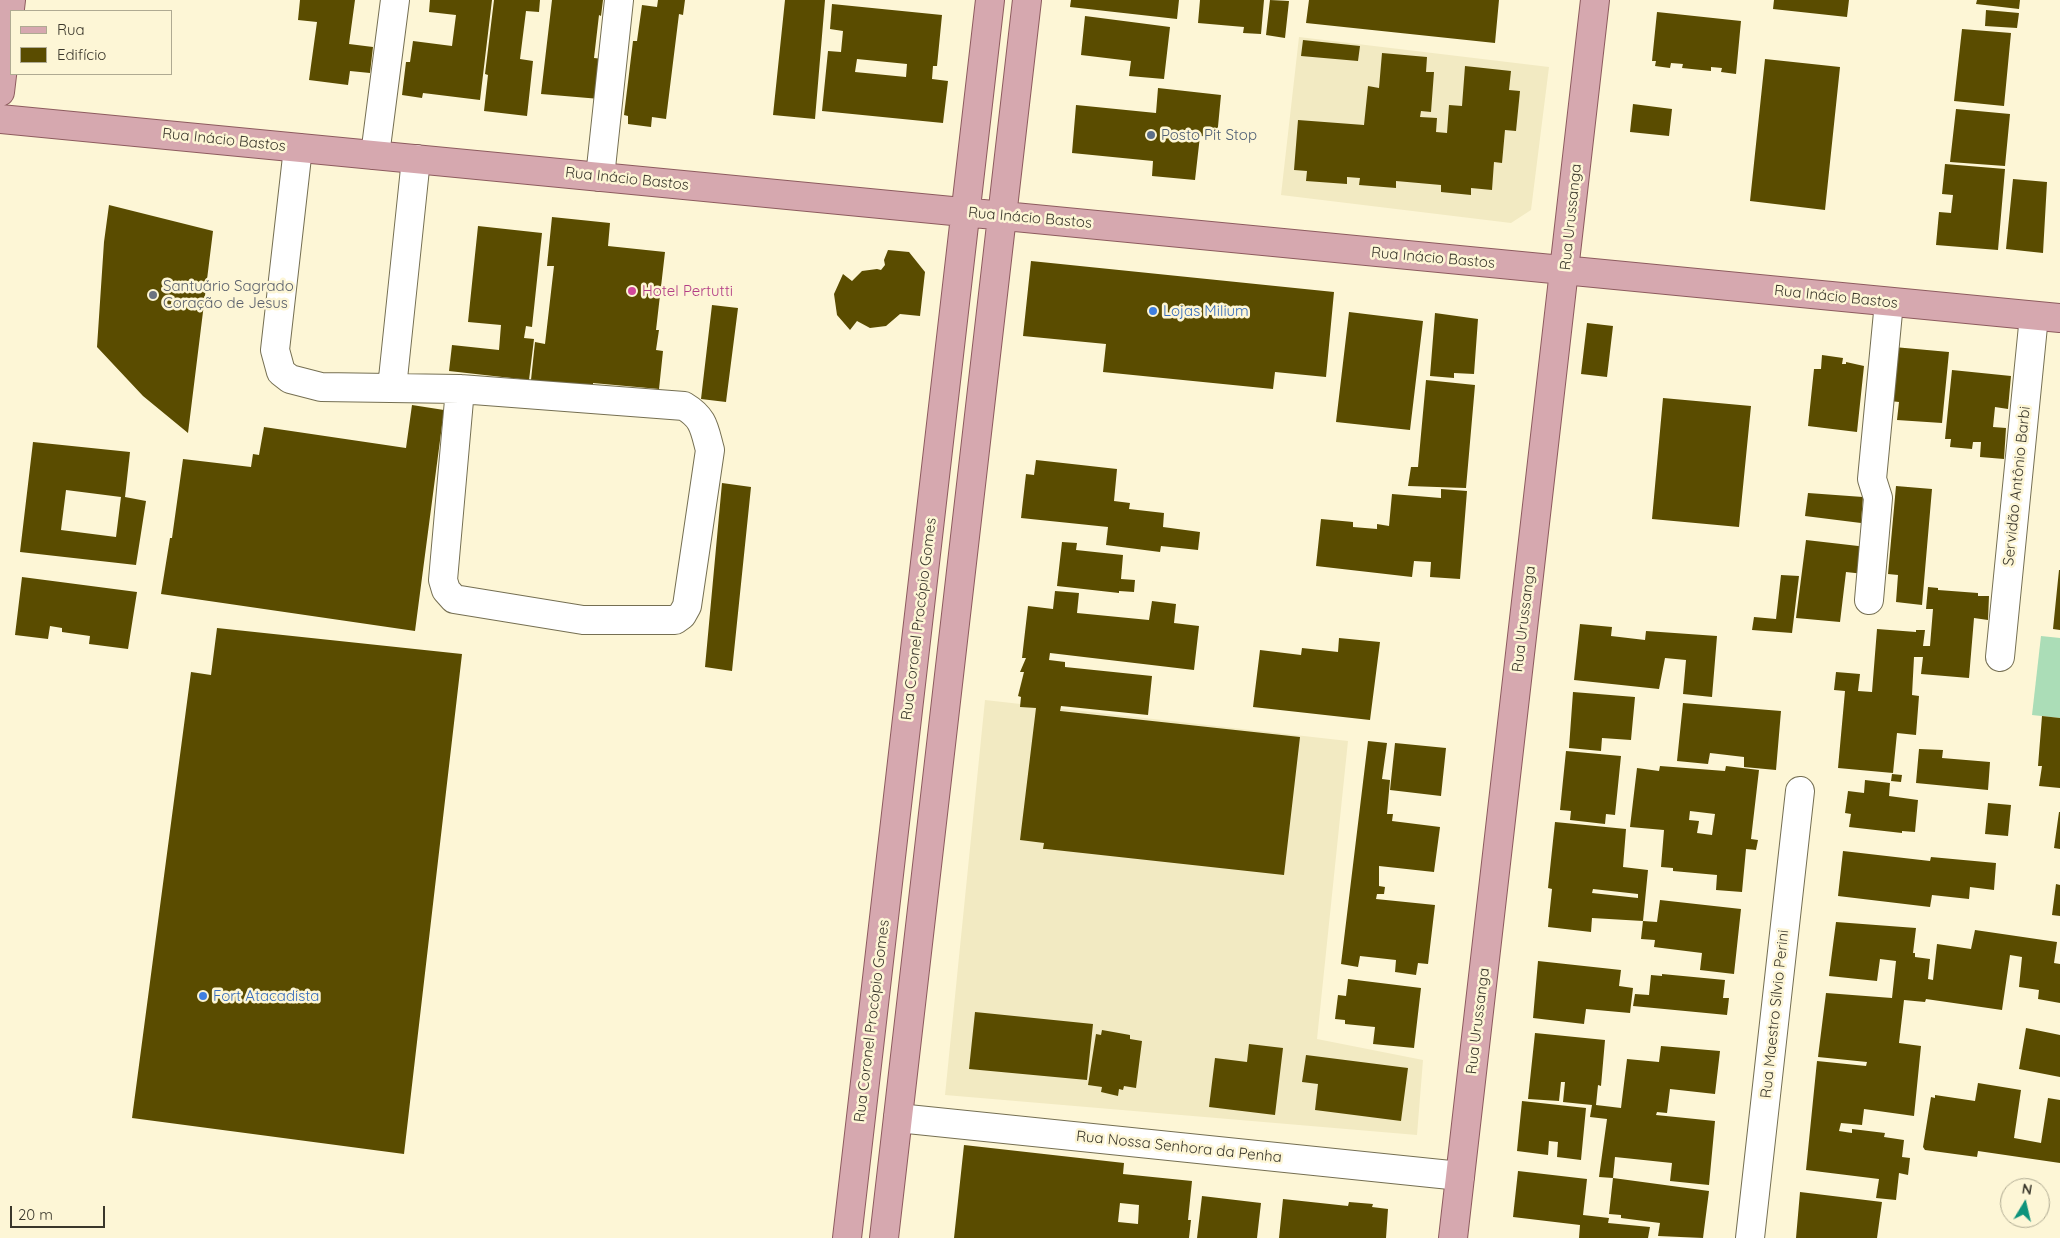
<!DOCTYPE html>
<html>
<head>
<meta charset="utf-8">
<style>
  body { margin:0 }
  #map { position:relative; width:2060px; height:1238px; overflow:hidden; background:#fdf6d6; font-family:Quicksand,sans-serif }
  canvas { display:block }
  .legend { position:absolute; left:10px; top:10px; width:162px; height:65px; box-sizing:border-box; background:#fdf6d6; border:1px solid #afaa92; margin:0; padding:6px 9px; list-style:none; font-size:15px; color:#3a372b }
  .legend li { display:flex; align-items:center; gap:10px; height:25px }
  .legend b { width:25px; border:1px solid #afaa92 }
  .north { position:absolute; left:2000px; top:1178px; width:50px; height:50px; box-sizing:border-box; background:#fdf6d6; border:1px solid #afaa92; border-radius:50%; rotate:9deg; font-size:14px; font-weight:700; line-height:20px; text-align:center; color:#3a372b }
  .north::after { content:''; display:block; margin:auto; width:18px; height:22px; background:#0e937c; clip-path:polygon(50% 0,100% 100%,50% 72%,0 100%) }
  .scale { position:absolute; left:10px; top:1206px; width:95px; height:22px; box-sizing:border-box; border:2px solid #3a372b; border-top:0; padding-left:6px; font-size:15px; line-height:18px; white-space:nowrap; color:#3a372b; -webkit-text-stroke:4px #fdf6d6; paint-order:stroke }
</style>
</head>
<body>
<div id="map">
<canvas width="2060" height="1238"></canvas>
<ul class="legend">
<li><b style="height:6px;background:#d6a8af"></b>Rua</li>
<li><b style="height:14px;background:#5a4c00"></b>Edifício</li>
</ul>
<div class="north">N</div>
<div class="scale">20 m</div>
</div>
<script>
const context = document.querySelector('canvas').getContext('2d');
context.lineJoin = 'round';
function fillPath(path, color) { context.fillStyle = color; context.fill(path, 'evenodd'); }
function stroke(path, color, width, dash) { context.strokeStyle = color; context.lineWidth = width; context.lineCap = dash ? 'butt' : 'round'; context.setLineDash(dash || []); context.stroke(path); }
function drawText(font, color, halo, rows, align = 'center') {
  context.font = font + ' Quicksand,sans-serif'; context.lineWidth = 5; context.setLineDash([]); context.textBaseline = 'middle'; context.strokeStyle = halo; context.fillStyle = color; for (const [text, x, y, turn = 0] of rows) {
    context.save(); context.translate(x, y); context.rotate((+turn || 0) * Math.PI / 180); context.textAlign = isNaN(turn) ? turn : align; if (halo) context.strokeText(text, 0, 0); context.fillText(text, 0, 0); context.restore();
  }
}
const built = new Path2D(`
  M1299,37L1549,67L1531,210L1511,223L1281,195Z
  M985,700L1348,741L1317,1039L1423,1060L1417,1135L945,1095Z`);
const green = new Path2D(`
  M2041,636L2060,638V718L2032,715Z`);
const building = new Path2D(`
  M300,0H355L349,44L373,47L370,73L350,71L348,85L309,80L317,22L298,20Z
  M430,0H492L480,100L423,93L422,98L402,95L406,62H410L413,41L452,46L456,15L429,12Z
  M494,0H540L539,12L526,11L520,59L533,61L527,116L484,111L488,75L485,74Z
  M552,0H603L601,16L599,15L594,58L604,59L600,99L541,94Z
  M658,0H685L683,15L679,14L666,119L652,117L651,127L628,124V116L624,115L633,41H637L642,5L657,7Z
  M785,0H825L815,119L773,115Z
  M1071,0H1179L1177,19L1070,7Z
  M1200,0H1264L1261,34L1243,33L1244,27L1198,23Z
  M1270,0L1289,1L1285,38L1266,35Z
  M1309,0H1499L1495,43L1306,23Z
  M1774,0H1849L1847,17L1773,9Z
  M1977,0H2020L2019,9L1976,4Z
  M832,4L942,15L937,66H933L932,79L948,81L943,123L822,111L828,51L841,52L843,31L830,29ZM857,59L907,64L906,77L855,72Z
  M1986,10L2019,13L2017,28L1985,26Z
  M1657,12L1741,21L1736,74L1721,72L1722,68L1711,67V71L1682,68L1683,64L1671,63L1670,68L1655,66L1656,61H1652Z
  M1085,16L1170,27L1164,79L1129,76L1131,61L1081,55Z
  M1962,29L2011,33L2004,106L1954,101Z
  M1303,40L1360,46L1358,61L1301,56Z
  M1382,53L1427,57L1426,72H1434L1431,112L1421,111L1420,117L1437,118L1436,132L1447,133L1449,105L1462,106L1465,66L1511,71L1509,90L1520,91L1516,131L1505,130L1502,163L1494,162L1492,190L1471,188V195L1441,192V185L1396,181V188L1359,185L1360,178L1347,177V184L1306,181L1307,171L1294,170L1298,120L1364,125L1368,86L1379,88Z
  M1765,59L1840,67L1825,210L1750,201Z
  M1158,88L1221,95L1217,137L1200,136L1195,180L1152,176L1153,161L1072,153L1076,105L1156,113Z
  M1633,104L1672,109L1669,136L1630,132Z
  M1956,109L2010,114L2005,166L1950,162Z
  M1945,164L2005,169L1998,250L1936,245L1939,212L1951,213L1953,195L1942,194Z
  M2013,179L2047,182L2043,253L2006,249Z
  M109,205L213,231L188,433L143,396L97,347L104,242Z
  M552,217L610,223L608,246L665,252L656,330H659L656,350L663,351L659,389L593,383V387L531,380L535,342L545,344L554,266H547Z
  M478,226L542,233L532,327L526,326L524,338L534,339L529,380L449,371L452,345L499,350L501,325L468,322Z
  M888,250L909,252L925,272L920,316L900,314L886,326L870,328L857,321L850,330L837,315L834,294L843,274L852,281L862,271L877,269L881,270L885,265L884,260Z
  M1031,261L1334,292L1326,377L1275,372L1273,389L1103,372L1106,344L1023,336Z
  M712,305L738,308L726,402L701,399Z
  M1349,312L1423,321L1410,430L1336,422Z
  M1435,313L1478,319L1474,374L1454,373V378L1430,376Z
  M1587,323L1613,326L1607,377L1581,374Z
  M1894,347L1949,352L1942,423L1897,420L1899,402L1890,401Z
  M1822,355L1843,358L1842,364H1846V362L1864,366L1857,432L1808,426L1814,369H1821Z
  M1952,370L2011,376L2008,409L1995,407L1993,427L2006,428L2004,459L1980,457L1981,442H1973L1972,449L1950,447L1951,439H1945Z
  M1426,380L1475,385L1466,488L1408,486L1411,467H1418Z
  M1663,398L1751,406L1739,527L1652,519Z
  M412,405L444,410L415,631L161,594L170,538H172L183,459L251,467L253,454L259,455L264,427L406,448Z
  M33,442L130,452L125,497L146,501L136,565L20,552ZM66,490L121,497L116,537L61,530Z
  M1036,460L1117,469L1114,501L1130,503L1129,509L1164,513L1163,527L1200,532L1198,550L1161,546L1160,552L1106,545L1108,527L1021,518L1026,474L1034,475Z
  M722,483L751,487L732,671L705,667Z
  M1896,486L1932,489L1922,605L1896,602L1898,575L1888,574Z
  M1441,489L1467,491L1460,579L1430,577L1431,562L1414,561L1412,577L1316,566L1321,519L1353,522V527L1377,529V524L1389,526L1392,494L1441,498Z
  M1808,493L1863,497L1861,523L1805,516Z
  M1806,540L1867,547L1864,574L1846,572L1840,622L1796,618Z
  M1062,542L1077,543L1076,550L1123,555L1121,579L1135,580L1134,592L1119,591V593L1057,586Z
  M2059,570H2060V630L2053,629Z
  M1781,575L1799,576L1792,633L1752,630L1754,617L1776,619Z
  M22,577L137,592L128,649L89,644L90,636L62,632V628L50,626L48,639L15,635Z
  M1928,587L1938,588V590L1978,593V596H1989L1988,620L1974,618L1969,678L1921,674L1923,657H1914L1912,695L1919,696L1916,735L1897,733L1893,773L1838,768L1845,691L1834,690L1836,672L1860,674L1858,691L1872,692L1877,629L1916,632V630H1925L1923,646H1930L1933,609H1926Z
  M1055,591L1079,593L1077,613L1149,620L1152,601L1176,604L1174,623L1199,626L1194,670L1050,653L1049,660L1065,662V667L1152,676L1148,715L1061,706L1060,711L1300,737L1284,875L1046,849H1043L1044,843L1020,840L1036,708L1020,707L1021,697L1018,696L1024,672H1020L1026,658H1022L1028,606L1053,609Z
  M1580,624L1612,627L1611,636L1645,640L1646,631L1717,636L1712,697L1683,694L1686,660L1665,658L1659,689L1574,680Z
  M217,628L462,654L404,1154L132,1118L191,672L211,675Z
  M1339,638L1380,642L1370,720L1253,707L1260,650L1301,655L1302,648L1338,652Z
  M1573,692L1635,697L1631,740L1602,738L1601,751L1569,748Z
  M1683,703L1781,711L1776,770L1744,767V757L1710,753L1708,764L1677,761Z
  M2042,716L2060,718V788L2039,786L2042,766H2038Z
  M1368,741L1387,743L1382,779L1390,780L1387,814H1393L1392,821L1440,827L1434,872L1379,866V886L1385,887L1384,894H1377L1376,899L1435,905L1428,964L1418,963L1416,975L1395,972L1396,960L1360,956L1358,967L1341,964Z
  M1395,743L1446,748L1441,796L1390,790Z
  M1919,749L1943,750L1942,758L1990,762L1988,790L1916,783Z
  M1566,751L1621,756L1615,815L1606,814L1605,824L1570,820L1571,811L1560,810Z
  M1660,766L1725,771L1726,766L1759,770L1751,839L1758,840L1756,850L1746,849L1742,892L1716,890L1717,875L1673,871V868L1661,867L1664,830L1630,827L1637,768L1659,771ZM1690,811L1715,814L1712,835L1697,833L1699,821L1689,820Z
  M1892,774L1902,775L1901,782L1891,781Z
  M1865,780L1890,783L1889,796L1918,800L1915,832L1902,831V833L1849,827L1851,814L1845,813L1848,791L1864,793Z
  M1988,803L2011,805L2008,836L1985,834Z
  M2059,812H2060V849L2054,848Z
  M1555,822L1626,829L1623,867L1648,870L1643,921L1592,918L1591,932L1548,927L1552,889L1548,888ZM1593,889L1638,894V898L1592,893Z
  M1843,851L1930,861L1931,857L1996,863L1994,890L1970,887L1969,899L1932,895L1930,907L1838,896Z
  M2056,884L2060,885V916L2052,915Z
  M1660,900L1741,909L1734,974L1700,970L1702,953L1654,947L1655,940L1641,939L1643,921L1657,922Z
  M1836,922L1916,928L1913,953H1915V957L1930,959L1928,979L1933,980L1937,944L1971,949L1975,930L2057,942L2054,963L2060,964V1003L2038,999L2039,990L2019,987L2022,957L2010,955L2002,1010L1926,999L1925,1002L1904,1000L1899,1043L1921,1046L1914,1116L1864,1109L1862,1125L1841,1123L1839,1131L1852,1133V1129L1885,1133L1884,1137L1904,1140L1902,1157L1910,1158L1908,1175L1899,1173L1896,1200L1876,1198L1879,1179L1806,1170L1817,1061L1866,1066L1867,1062L1818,1057L1826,993L1892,998L1896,961L1880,959L1877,981L1829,976Z
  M1538,961L1621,970L1619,986L1633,988L1630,1013L1586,1009L1584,1024L1533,1018Z
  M1662,974L1725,980L1723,998H1729L1727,1015L1633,1006L1635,994L1649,995L1651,975L1662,976Z
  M1348,979L1421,988L1414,1048L1373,1044L1375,1027L1345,1024V1020L1335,1019L1338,995L1346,996Z
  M975,1012L1093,1024L1087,1080L969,1069Z
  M2026,1028L2060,1035V1077L2019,1069Z
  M1102,1030L1130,1035V1039L1142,1041L1136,1088L1124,1086L1123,1090L1119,1089L1118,1096L1101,1092L1102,1087L1088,1085L1096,1034L1101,1035Z
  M1535,1033L1605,1040L1601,1086L1598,1085L1596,1105L1621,1108L1627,1059L1659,1062L1661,1046L1720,1051L1715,1094L1670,1089L1667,1113L1657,1112L1656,1115L1715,1121L1709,1185L1670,1181L1672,1163L1615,1157L1613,1178L1599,1177L1607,1119L1590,1117L1592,1105L1563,1102L1565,1082H1561L1559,1101L1528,1099Z
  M1249,1044L1283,1048L1275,1115L1209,1107L1215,1058L1247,1062Z
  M1306,1055L1408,1068L1401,1121L1315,1110L1318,1084L1302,1082Z
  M1978,1083L2021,1090L2014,1138L2041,1143L2048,1098L2060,1100V1163L1978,1151L1977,1157L1925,1150L1923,1147L1931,1097L1935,1098V1095L1975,1101Z
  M1522,1101L1586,1108L1581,1160L1557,1157L1558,1142L1549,1141L1548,1155L1517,1151Z
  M964,1145L1124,1163L1123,1174L1192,1181L1188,1220H1191L1189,1238H954ZM1120,1203L1139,1205L1138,1224L1118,1222Z
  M1518,1171L1587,1179L1583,1215L1609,1218L1608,1223L1650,1227L1648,1238H1579L1580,1225L1513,1217Z
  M1613,1178L1709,1191L1703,1238L1658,1236L1660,1223L1621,1218V1215L1609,1214Z
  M1800,1192L1882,1202L1877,1238H1796Z
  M1202,1196L1261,1203L1257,1238H1197Z
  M1283,1199L1348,1206L1349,1202L1373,1204L1372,1207L1388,1209L1386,1238H1279Z`);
const minor = new Path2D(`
  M298,148L275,350L281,372L290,379L321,387L460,389L684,406C704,418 704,428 710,450L687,606L682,615L675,620H583L454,599L446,590L443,580L460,389
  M375,155L395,0
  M600,177L619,0
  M392,388L416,159
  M1869,600L1878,498L1872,479L1889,302
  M2000,657L2034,316
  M898,1118L1460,1176
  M1750,1238L1800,791`);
const major = new Path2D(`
  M0,92L11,0
  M0,119L2060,318
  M847,1238L990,0
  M884,1238L1027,0
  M1453,1238L1595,0`);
const markers = [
  [1151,135,5,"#5c6f8a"],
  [632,291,5,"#d1479c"],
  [153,295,5,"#6b7280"],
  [1153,311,5,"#3f7fe0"],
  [203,996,5,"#3f7fe0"]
];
const serviceNames = [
  ["Posto Pit Stop",1161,135]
];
const streetNames = [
  ["Rua Inácio Bastos",224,140,6],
  ["Rua Inácio Bastos",627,179,6],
  ["Rua Urussanga",1571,217,-84],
  ["Rua Inácio Bastos",1030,218,5],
  ["Rua Inácio Bastos",1433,258,5],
  ["Rua Inácio Bastos",1836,297,6],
  ["Servidão Antônio Barbi",2017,486,-84],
  ["Rua Coronel Procópio Gomes",919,619,-83],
  ["Rua Urussanga",1524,619,-83],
  ["Rua Maestro Sílvio Perini",1775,1014,-84],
  ["Rua Coronel Procópio Gomes",872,1021,-83],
  ["Rua Urussanga",1478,1021,-83],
  ["Rua Nossa Senhora da Penha",1179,1147,6]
];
const worshipNames = [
  ["Santuário Sagrado",163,286],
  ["Coração de Jesus",163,303]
];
const hotelNames = [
  ["Hotel Pertutti",642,291]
];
const shopNames = [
  ["Lojas Milium",1163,311],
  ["Fort Atacadista",213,996]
];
fillPath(built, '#f2eac2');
fillPath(green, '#abddb7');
fillPath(building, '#5a4c00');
stroke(minor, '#756f52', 30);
stroke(major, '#8d5b5e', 30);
stroke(minor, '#fff', 28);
stroke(major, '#d6a8af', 28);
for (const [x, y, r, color] of markers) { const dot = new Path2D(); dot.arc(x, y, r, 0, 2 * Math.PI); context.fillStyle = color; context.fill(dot); stroke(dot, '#fdf6d6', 2); }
drawText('15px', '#4e5e75', '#fdf6d6', serviceNames, 'left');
drawText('15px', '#3a372b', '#fdf6d6', streetNames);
drawText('15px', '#5b616d', '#fdf6d6', worshipNames, 'left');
drawText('15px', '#b23c85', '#fdf6d6', hotelNames, 'left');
drawText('15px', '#366cbe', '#fdf6d6', shopNames, 'left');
</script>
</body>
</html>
